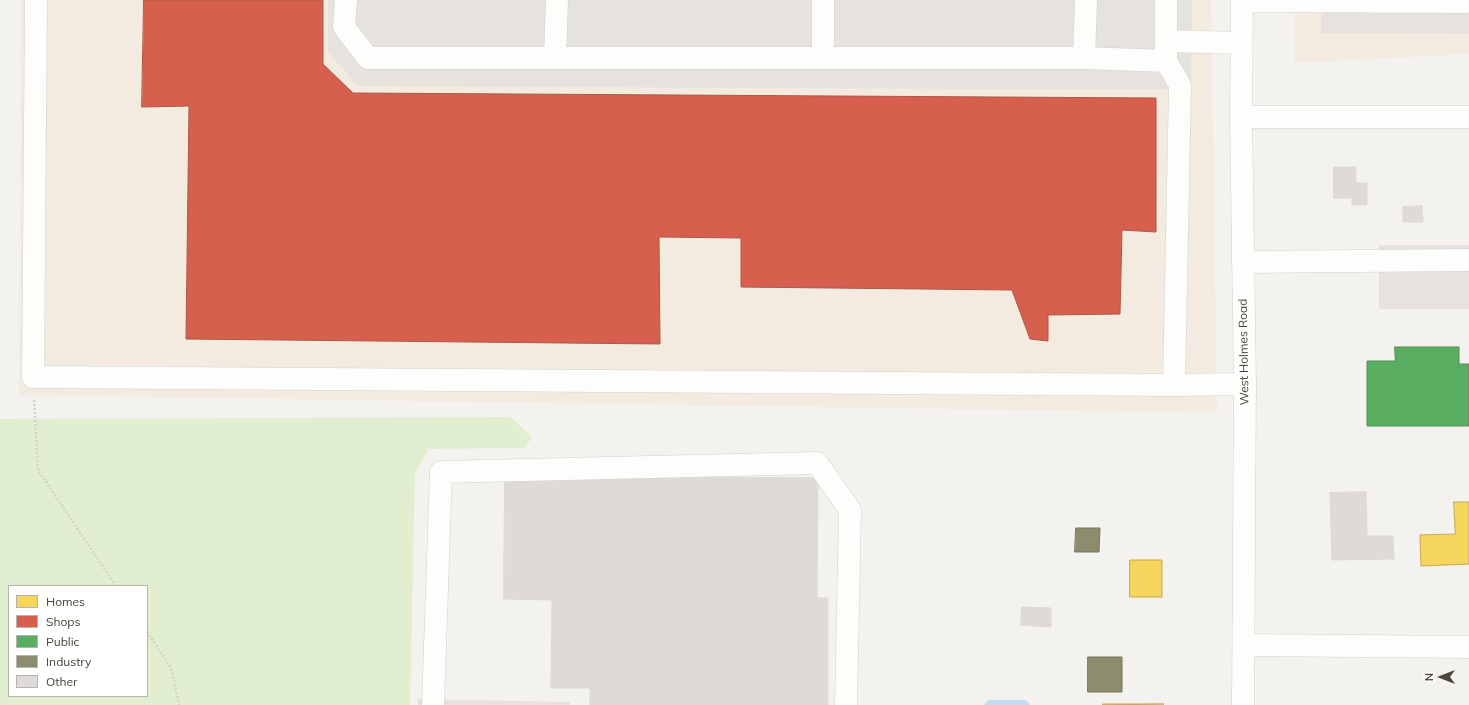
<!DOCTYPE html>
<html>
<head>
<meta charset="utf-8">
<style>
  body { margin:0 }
  #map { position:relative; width:1469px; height:705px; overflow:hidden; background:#f4f2ee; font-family:Mulish,sans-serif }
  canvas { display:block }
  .legend { position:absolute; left:8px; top:585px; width:140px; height:112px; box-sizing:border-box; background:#fff; border:1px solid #b7b4b0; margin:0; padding:5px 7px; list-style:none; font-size:12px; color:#4b4439 }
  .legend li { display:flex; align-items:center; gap:8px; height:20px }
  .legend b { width:20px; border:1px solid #b7b4b0 }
  .north { position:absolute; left:1421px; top:657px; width:40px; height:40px; -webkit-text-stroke:3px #fff; paint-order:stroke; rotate:270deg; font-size:11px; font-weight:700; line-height:16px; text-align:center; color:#4b4439 }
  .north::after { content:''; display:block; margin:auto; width:14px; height:18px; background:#4b4439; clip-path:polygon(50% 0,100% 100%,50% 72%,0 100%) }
</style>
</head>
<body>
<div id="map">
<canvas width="1469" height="705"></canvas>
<ul class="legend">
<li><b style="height:11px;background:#f6d55c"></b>Homes</li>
<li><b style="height:11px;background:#d6604d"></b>Shops</li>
<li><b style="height:11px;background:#5aae61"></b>Public</li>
<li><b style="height:11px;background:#8c8c6e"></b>Industry</li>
<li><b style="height:11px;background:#dedbd6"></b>Other</li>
</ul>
<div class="north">N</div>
</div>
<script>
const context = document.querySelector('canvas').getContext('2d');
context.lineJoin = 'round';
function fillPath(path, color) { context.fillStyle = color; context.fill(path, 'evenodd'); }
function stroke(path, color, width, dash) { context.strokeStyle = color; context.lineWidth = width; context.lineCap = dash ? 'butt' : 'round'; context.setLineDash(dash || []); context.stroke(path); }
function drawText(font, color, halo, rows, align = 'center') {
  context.font = font + ' Mulish,sans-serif'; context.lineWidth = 4; context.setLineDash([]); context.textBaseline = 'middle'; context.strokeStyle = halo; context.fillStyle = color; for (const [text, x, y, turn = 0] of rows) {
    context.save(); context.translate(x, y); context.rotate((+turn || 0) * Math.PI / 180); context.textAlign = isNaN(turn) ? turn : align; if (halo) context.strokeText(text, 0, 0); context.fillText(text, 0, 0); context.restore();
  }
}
const commercial = new Path2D(`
  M21,0H1211L1217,413L19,395Z
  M1294,0H1469V54L1295,63Z`);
const green = new Path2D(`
  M511,417L532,437L525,448L428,449L415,474L410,705H0V419ZM9,586H147V696H9Z`);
const parking = new Path2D(`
  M328,0H1192L1191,90L358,86L328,52Z
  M1322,0H1469V34L1321,33Z
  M1379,245H1469V309H1379Z
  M418,699L570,702V705H418Z`);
const water = new Path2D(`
  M988,700H1026L1030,705H984Z`);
const homes = new Path2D(`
  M1454,502H1469V564L1421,566L1420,535L1455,534Z
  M1130,560H1162V597H1130Z
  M1103,704H1164L1103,705Z`);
const shops = new Path2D(`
  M144,0H323V64L353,93L1156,98V232L1122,230L1120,314L1048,315V341L1030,339L1012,290L741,287V238L659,237L660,344L186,339L189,106L142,107Z`);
const public = new Path2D(`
  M1395,347H1459V364H1469V426H1367V361H1395Z`);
const industry = new Path2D(`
  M1076,528H1100L1099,552H1075Z
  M1088,657H1122V692H1088Z`);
const building = new Path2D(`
  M1334,167H1356V183H1367V205H1352V198H1334Z
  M1422,206L1423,222H1403V207Z
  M505,476L818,478L817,598H828V705H590V688H551L552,600L504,599Z
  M1366,492L1367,536H1393L1394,559L1332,560L1330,493Z
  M1022,607L1051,608V627L1021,625Z`);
const path = new Path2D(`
  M34,400L38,470L116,586
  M147,632L171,668L179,705`);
const minor = new Path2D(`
  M36,0L33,377L1174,385L1180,85L1166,61
  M346,0L344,27L368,58H1084L1166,61V0
  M823,0V58
  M1242,0L1241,117L1245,384L1243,705
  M1242,1L1466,2L1468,0
  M1166,41L1240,43
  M555,58L557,0
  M1084,58L1086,0
  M1241,117H1469
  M1243,262L1469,260
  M1174,385L1245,384
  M1244,645L1469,647
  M433,705L441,472L817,463L850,510L846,705`);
const streetNames = [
  ["West Holmes Road",1244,352,-91]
];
fillPath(commercial, '#f3ebdf');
fillPath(green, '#e1eecf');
fillPath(parking, '#e6e3df');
fillPath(water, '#c0ddf1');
fillPath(homes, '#f6d55c');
stroke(homes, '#c3aa52', 1);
fillPath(shops, '#d6604d');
stroke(shops, '#ac5847', 1);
fillPath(public, '#5aae61');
stroke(public, '#568e55', 1);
fillPath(industry, '#8c8c6e');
stroke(industry, '#78765e', 1);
fillPath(building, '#dedbd6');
stroke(building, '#dcd9d4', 1);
stroke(minor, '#d2d0cb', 23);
stroke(path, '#d3d2cc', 2.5, [2, 2]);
stroke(minor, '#fdfdfc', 22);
drawText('12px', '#4b4439', '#fff', streetNames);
</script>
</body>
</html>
